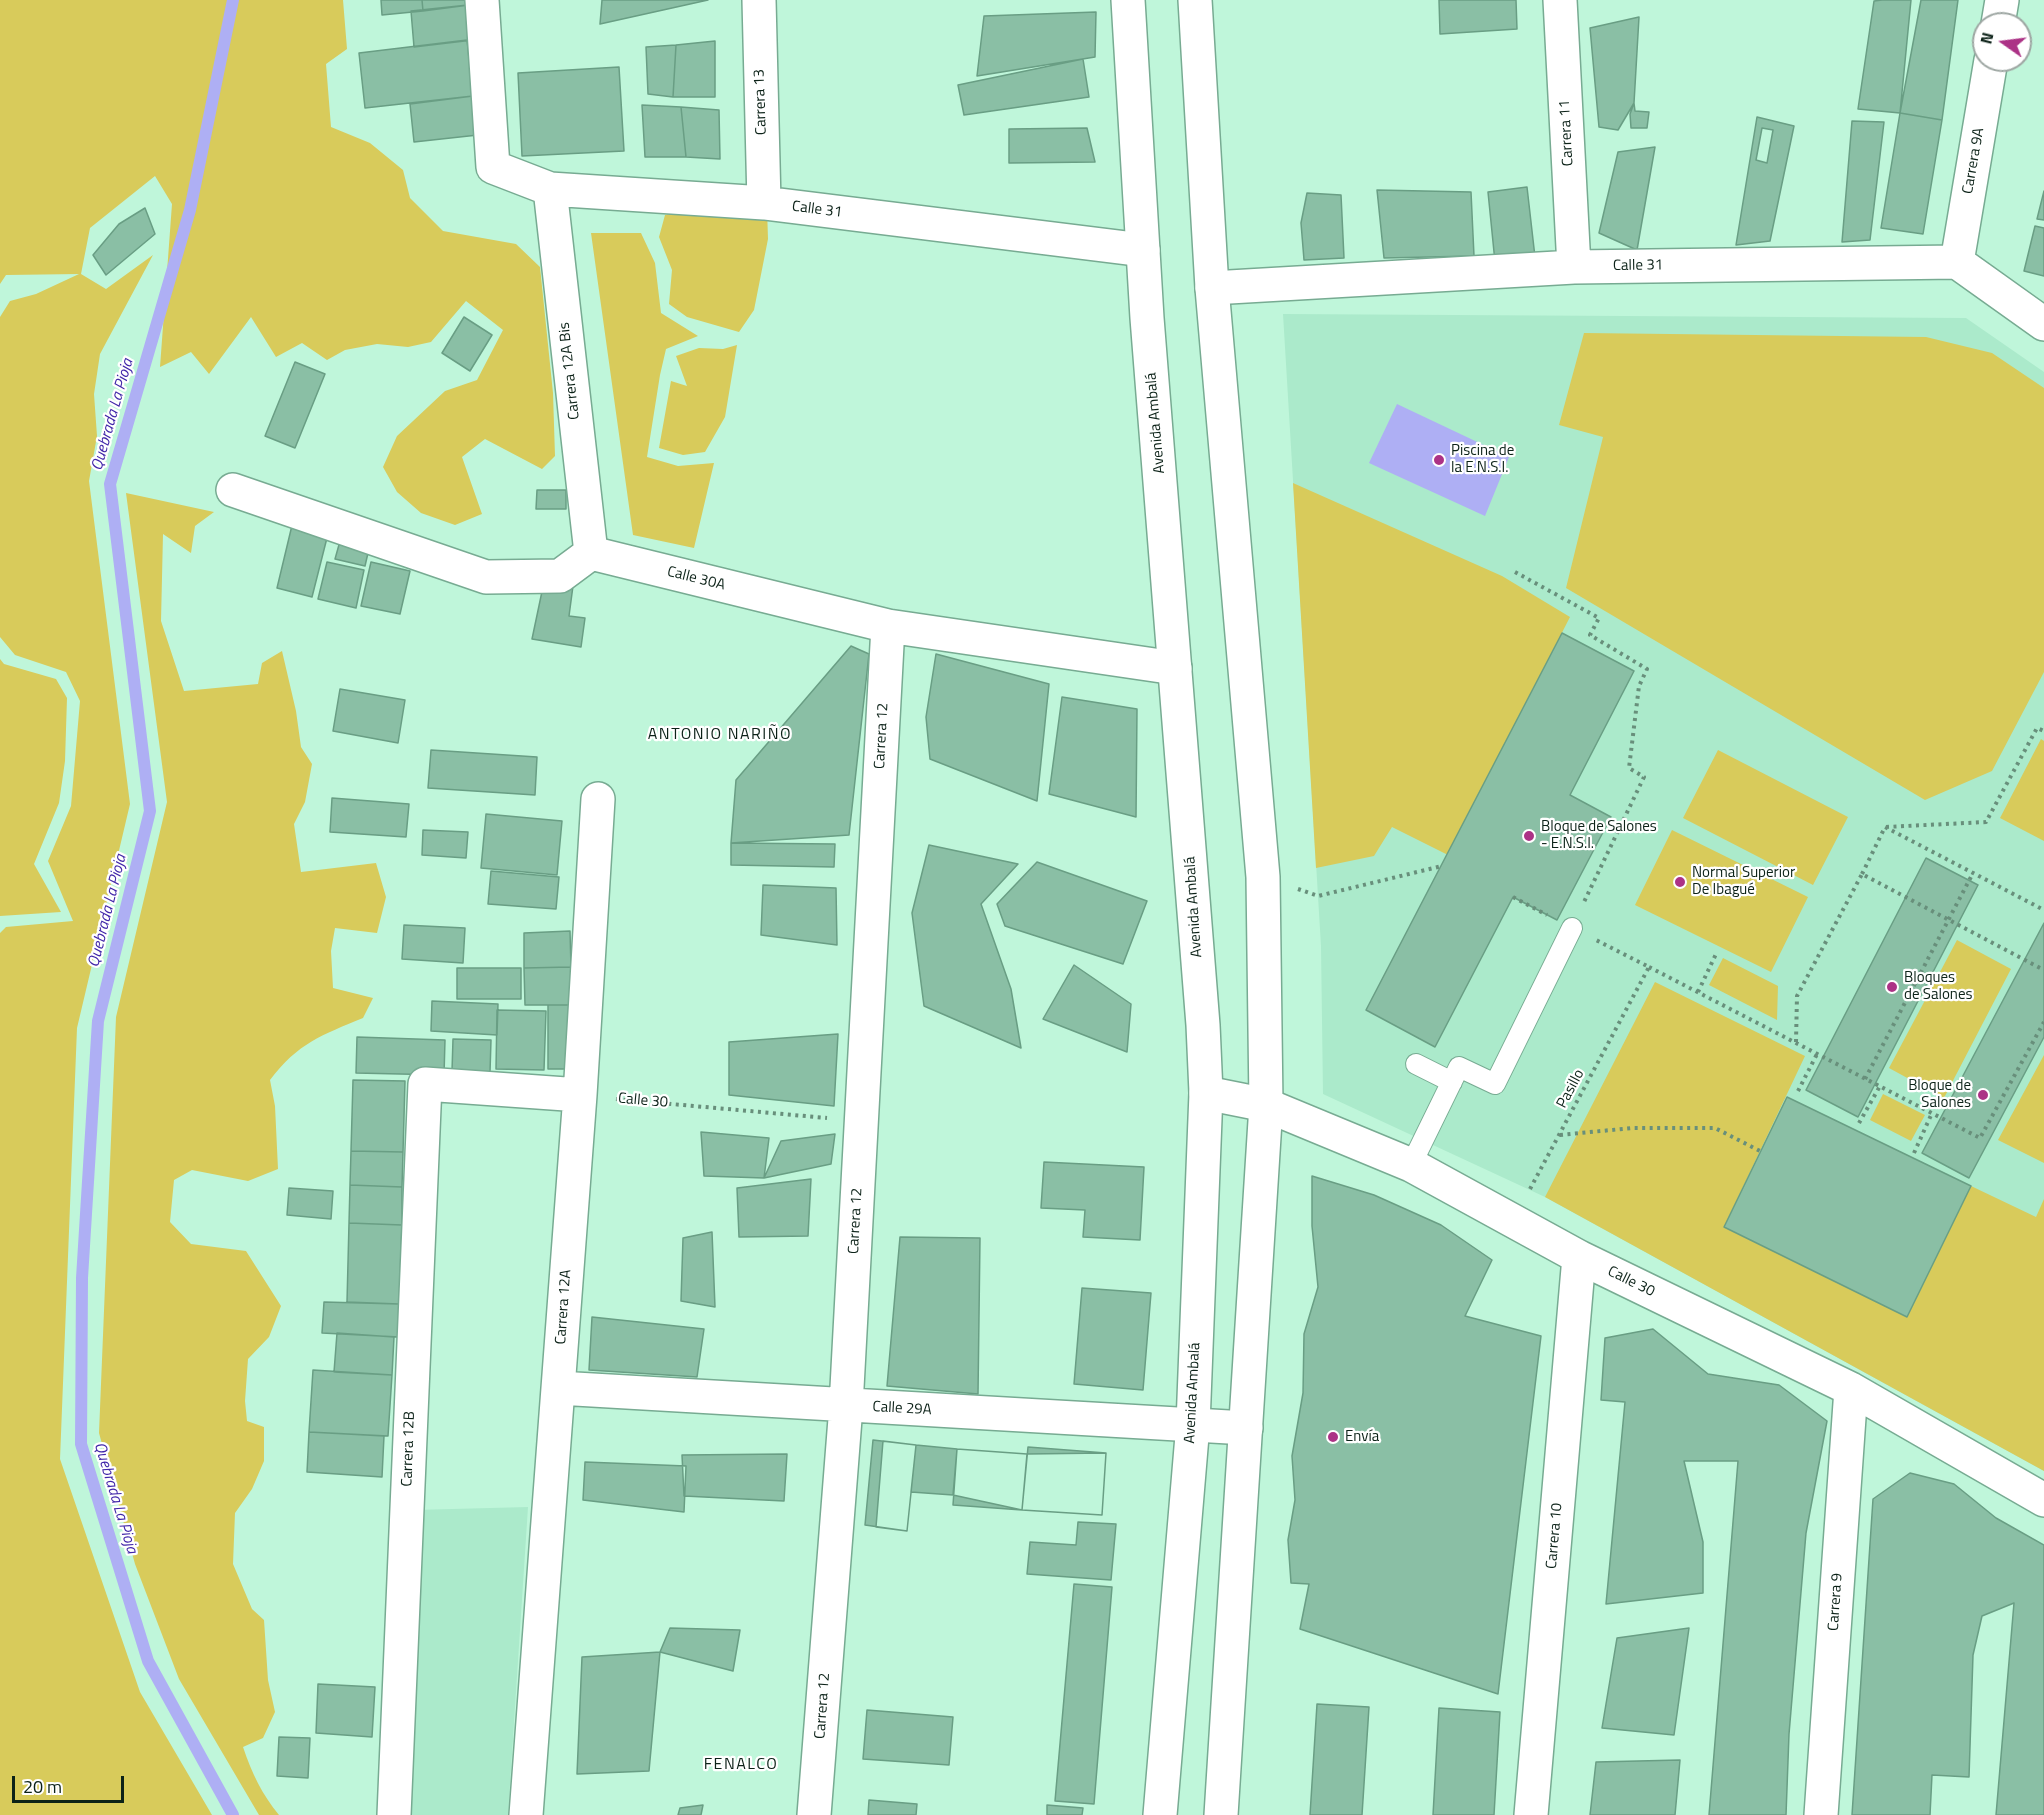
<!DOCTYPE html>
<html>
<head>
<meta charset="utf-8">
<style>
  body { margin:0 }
  #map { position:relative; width:2044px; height:1815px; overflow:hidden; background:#bff6da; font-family:"Titillium Web",sans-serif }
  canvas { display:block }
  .north { position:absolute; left:1972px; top:12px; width:60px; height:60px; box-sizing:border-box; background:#fff; border:2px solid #9ea7a3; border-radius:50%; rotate:284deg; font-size:16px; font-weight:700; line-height:24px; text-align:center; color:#0c2218 }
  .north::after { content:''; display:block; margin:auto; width:21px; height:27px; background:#ac3286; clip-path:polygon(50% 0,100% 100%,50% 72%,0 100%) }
  .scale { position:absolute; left:12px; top:1776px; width:112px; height:27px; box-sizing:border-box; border:3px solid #0c2218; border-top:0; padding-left:8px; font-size:18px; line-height:21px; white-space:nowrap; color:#0c2218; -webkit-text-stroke:4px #fff; paint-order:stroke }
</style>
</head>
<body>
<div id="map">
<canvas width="2044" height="1815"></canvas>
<div class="north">N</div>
<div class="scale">20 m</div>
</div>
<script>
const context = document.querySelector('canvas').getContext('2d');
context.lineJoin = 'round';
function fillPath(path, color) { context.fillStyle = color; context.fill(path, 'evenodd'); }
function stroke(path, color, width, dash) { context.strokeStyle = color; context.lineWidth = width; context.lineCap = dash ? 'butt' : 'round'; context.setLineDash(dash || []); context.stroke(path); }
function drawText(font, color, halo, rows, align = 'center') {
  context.font = font + ' "Titillium Web",sans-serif'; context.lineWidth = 4.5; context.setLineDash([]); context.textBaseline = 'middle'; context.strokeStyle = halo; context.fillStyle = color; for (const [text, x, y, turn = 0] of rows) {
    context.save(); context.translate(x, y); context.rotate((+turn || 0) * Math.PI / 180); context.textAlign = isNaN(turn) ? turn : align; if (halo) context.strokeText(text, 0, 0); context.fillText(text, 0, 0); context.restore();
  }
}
const built = new Path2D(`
  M1283,314L1966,318L2044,372V1471L1545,1197L1323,1094L1321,946Z
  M528,1507L508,1815H408L414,1510Z`);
const green = new Path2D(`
  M0,0H343L347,49L326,64L331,127L370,143L403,170L410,198L443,231L516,244L540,267L553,393L555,456L542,469L485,439L462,457L482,514L455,525L421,513L397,492L383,467L397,436L445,391L477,380L503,330L466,301L431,342L408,347L377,344L345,350L327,360L302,343L276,357L251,317L209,374L191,352L160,367L172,204L155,176L90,228L81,274L106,289L153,255L100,354L94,394L97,436L89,481L130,804L77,1028L60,1459L140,1692L212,1815H0V933L6,927L73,921L48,861L71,806L80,701L66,672L15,655L0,637V317L10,301L36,294L79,274L6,275L0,284Z
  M767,208L768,239L754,310L739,332L687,317L669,304L672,270L659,237L665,215L693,209Z
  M591,233H641L655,263L661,313L698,336L666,349L660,375L647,457L678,466L714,463L694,548L633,535Z
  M1584,333L1926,337L1992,353L2044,388V672L1992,771L1925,800L1566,588L1603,437L1559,425Z
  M737,345L725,417L705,452L683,455L659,448L671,381L687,386L676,356L699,348L723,349Z
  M1293,483L1502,576L1570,617L1448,855L1392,827L1374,856L1316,868Z
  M126,493L214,512L195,526L191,553L163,534L161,621L184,691L258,684L262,663L282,651L296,711L301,747L312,764L305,802L294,824L301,872L376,863L386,897L377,933L335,928L331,951L333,988L373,998L363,1018C322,1035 298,1043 270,1080L275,1106L278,1169L248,1181L192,1170L174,1180L170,1222L191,1244L246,1251L281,1306L269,1337L248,1359L245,1401L247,1421L264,1427V1461L252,1489L235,1513L233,1564L252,1609L264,1620L268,1680L275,1712L263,1738L243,1747C252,1774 262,1794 279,1815H259L179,1679L135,1564L99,1433L116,1017L167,802Z
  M0,659L4,664L56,679L67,698L65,761L59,803L34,864L61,912L0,916Z
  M2041,739L2044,741V841L2000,818Z
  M1718,750L1848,817L1813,885L1683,818Z
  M1672,830L1808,897L1771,972L1635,905Z
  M1957,940L2011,969L1944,1098L1889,1068Z
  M1723,958L1778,986L1777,1020L1709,985Z
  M1655,982L1805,1056L1724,1227L1907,1317L1971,1186L2036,1217L2044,1199V1471L1545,1197Z
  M2044,1055V1163L1998,1140Z
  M1883,1094L1925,1115L1911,1141L1870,1120Z`);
const water = new Path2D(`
  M1397,404L1509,457L1485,516L1369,463Z`);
const stream = new Path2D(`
  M233,1815L148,1661L81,1444L82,1278L98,1021L150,811L110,484L190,210L233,0`);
const building = new Path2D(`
  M381,0H422L423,11L382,15Z
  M422,0H469V5L423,11Z
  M602,0H708L600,24Z
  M1439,0H1516L1517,29L1440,34Z
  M1882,0H1911L1900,113L1858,109L1874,1Z
  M1921,0H1958L1942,120L1900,113Z
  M468,5L473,40L414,47L411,11Z
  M1096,12L1095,57L977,76L984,16Z
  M1639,17L1634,103L1618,130L1599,127L1590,28Z
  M467,40L473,96L365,108L359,53Z
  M715,41V97H673L676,45Z
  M676,45L673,97L648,94L646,47Z
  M1083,59L1089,97L964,115L958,85Z
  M619,67L624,151L522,156L518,73Z
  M473,96L478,135L414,142L410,104Z
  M1634,103L1635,111L1649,112L1647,128H1631L1630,114Z
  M642,105L681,107L686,157H645Z
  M681,107L719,110L720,159L686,157Z
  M1900,113L1942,120L1923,234L1881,228Z
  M1757,117L1794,126L1770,241L1736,245Z
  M1852,121L1884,122L1870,240L1842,242Z
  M1087,128L1095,162L1009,163V129Z
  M1762,128L1773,130L1767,163L1756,160Z
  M1655,147L1637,250L1599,233L1618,152Z
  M1527,187L1535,257L1495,262L1488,192Z
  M1377,190L1471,192L1474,256L1384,258Z
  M2044,191V220L2037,219Z
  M1307,193L1341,195L1344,258L1304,260L1301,223Z
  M145,208L155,234L106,275L93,255L119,224Z
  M2035,226L2044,228V276L2024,271Z
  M464,317L492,335L470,371L442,353Z
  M295,362L325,374L295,448L265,436Z
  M537,490H566V509H536Z
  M294,517L330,526L312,597L277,588Z
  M342,534L371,540L365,566L335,559Z
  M327,562L364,570L356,608L318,599Z
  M371,562L410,571L400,614L361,606Z
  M544,582L573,586L569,616L585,618L581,647L532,639Z
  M1562,633L1634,671L1570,795L1611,817L1557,920L1513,897L1435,1047L1366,1010Z
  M851,646L869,654L849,835L731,843L736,780Z
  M936,654L1049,684L1037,801L930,759L926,717Z
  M340,689L405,700L398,743L333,731Z
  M1062,697L1137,709L1136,817L1049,794Z
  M431,750L537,757L535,795L428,788Z
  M332,798L409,804L406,837L330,832Z
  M486,814L562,821L557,875L481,868Z
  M423,830L468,832L466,858L422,855Z
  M731,843L835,844L834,867L731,865Z
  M929,845L1018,864L981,904L1011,989L1021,1048L924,1006L912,913Z
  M1926,858L1978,885L1858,1117L1806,1090Z
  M1037,862L1147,901L1123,964L1005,926L997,904Z
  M491,871L559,877L556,909L488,904Z
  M763,885L836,888L837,945L761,935Z
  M2044,923V1037L1969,1178L1922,1153Z
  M404,925L465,928L463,963L402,959Z
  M570,931L571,967L524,968V933Z
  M1074,965L1131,1004L1127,1052L1043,1019Z
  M571,967L572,1005H525L524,968Z
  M457,968H521V999H457Z
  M432,1001L498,1004L497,1035L431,1031Z
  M548,1005H569V1069H548Z
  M497,1010L546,1011L544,1070L496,1069Z
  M838,1034L834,1106L729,1095V1042Z
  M357,1037L445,1040L444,1075L356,1073Z
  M453,1039L491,1040L490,1072L452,1071Z
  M353,1080L405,1081L403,1152L351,1151Z
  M1787,1097L1971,1186L1907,1317L1724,1227Z
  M701,1132L769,1138L764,1178L704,1176Z
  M835,1134L831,1164L764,1178L781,1141Z
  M351,1151L403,1152L402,1187L350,1185Z
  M1044,1162L1144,1167L1140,1240L1083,1237L1085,1210L1041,1208Z
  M1312,1176L1374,1195L1441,1225L1492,1260L1465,1316L1541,1336L1498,1694L1300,1629L1309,1584L1291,1583L1288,1540L1295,1500L1292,1456L1303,1393L1304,1334L1318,1287L1312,1226Z
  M811,1179L808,1236L739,1237L737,1188Z
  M350,1185L402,1187V1225L349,1223Z
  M289,1188L333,1191L331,1219L287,1215Z
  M349,1223L402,1225L399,1304L347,1302Z
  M712,1232L715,1307L681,1301L683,1238Z
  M900,1237L980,1238L978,1394L887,1386Z
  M1082,1288L1151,1293L1143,1390L1074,1384Z
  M324,1302L399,1304V1337L322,1333Z
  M592,1317L704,1329L697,1377L589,1370Z
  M1653,1329L1708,1374L1779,1385L1827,1421L1806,1533L1789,1734L1786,1815H1709L1738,1461H1684L1703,1542V1593L1606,1604L1625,1402L1601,1400L1605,1338Z
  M337,1333L394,1337L392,1375L334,1372Z
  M313,1370L392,1375L388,1436L309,1432Z
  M309,1432L384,1436L382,1477L307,1472Z
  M873,1440L916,1445L907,1531L865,1525Z
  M883,1441L916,1445L907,1531L876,1527Z
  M916,1445L957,1449L953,1495L911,1492Z
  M1028,1447L1106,1453L1102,1515L1022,1510Z
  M957,1449L1027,1454L1022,1510L953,1505Z
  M957,1449L1027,1454L1022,1510L953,1495Z
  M1106,1453L1102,1515L1022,1510L1027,1454Z
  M787,1454L784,1501L684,1496L682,1455Z
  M585,1462L686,1466L684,1512L583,1500Z
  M1910,1473L1954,1484L1996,1518L2044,1545V1815H1996L2014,1603L1982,1616L1973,1655L1969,1777L1932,1775L1930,1815H1852L1873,1499Z
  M1078,1522L1116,1524L1111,1580L1027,1574L1030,1542L1076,1545Z
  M1074,1584L1112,1587L1094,1804L1055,1801Z
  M670,1628L740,1630L733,1671L660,1652Z
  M1689,1628L1674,1735L1602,1728L1617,1638Z
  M660,1652L649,1771L577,1774L582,1657Z
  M318,1684L375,1687L372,1737L316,1733Z
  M1317,1704L1369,1707L1362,1815H1310Z
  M1439,1708L1500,1712L1494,1815H1433Z
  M867,1710L953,1717L949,1765L863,1759Z
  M279,1737L310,1738L308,1778L277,1776Z
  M1680,1760L1675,1815H1590L1596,1762Z
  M869,1800L917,1804L916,1815H868Z
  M703,1805L701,1815H678L680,1808Z
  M1047,1805L1083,1808L1082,1815H1047Z`);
const path = new Path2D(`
  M1515,572L1599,618L1590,635L1647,669L1639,686L1629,768L1644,777L1584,902
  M1886,827L1986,822L2037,728L2044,731
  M1862,874L1885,827L2044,910
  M1298,889L1318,896L1442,866
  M1513,897L1547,915
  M1649,967L1980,1138L2044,1022
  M1698,992L1716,954
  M1796,1042L1797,996L1862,874L2044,970
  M1865,1079L1973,873
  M1798,1091L1817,1054
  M616,1099L827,1118
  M1859,1123L1880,1086
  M1560,1135L1632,1128H1715L1760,1151
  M1914,1153L1932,1113
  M1530,1189L1649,967L1596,940`);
const lane = new Path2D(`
  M1416,1064L1452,1082
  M1411,1165L1459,1067L1495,1084L1572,928`);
const street = new Path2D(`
  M482,0L493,167L550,189L764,203L1143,250
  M759,0L764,203
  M1560,0L1574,267
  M1998,24L2002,0
  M550,189L591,553
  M1957,262L1991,60
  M1212,288L1574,267L1957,262L2044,324
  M233,490L486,577L560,576L591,553L888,626L1175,668
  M1206,1093L1266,1105L1411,1165L1579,1257L1851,1389L2044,1500
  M558,1388L1246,1428
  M394,1815L425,1084L580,1095
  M526,1815L580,1095L598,799
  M814,1815L846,1406L888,626
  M1531,1815L1579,1257
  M1821,1815L1851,1389`);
const primary = new Path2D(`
  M1128,0L1147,318L1203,1025L1206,1093L1193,1424L1160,1815
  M1195,0L1212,288L1263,877L1266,1105L1221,1815`);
const markers = [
  [1439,460,6,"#ac3286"],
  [1529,836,6,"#ac3286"],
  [1680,882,6,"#ac3286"],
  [1892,987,6,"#ac3286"],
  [1983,1095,6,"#ac3286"],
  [1333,1437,6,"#ac3286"]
];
const streetNames = [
  ["Carrera 13",761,102,-92],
  ["Carrera 11",1567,133,-93],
  ["Carrera 9A",1974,161,-80],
  ["Calle 31",817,210,7],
  ["Calle 31",1638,266,-1],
  ["Carrera 12A Bis",570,371,-96],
  ["Avenida Ambalá",1156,423,-95],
  ["Calle 30A",696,579,14],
  ["Carrera 12",882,736,-87],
  ["Avenida Ambalá",1194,907,-94],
  ["Pasillo",1571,1089,-62],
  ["Calle 30",643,1101,5],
  ["Carrera 12",856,1221,-87],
  ["Calle 30",1631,1282,26],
  ["Carrera 12A",564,1307,-86],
  ["Avenida Ambalá",1193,1393,-87],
  ["Calle 29A",902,1409,3],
  ["Carrera 12B",409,1449,-88],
  ["Carrera 10",1555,1536,-85],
  ["Carrera 9",1836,1602,-86],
  ["Carrera 12",823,1706,-86]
];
const poiNames = [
  ["Piscina de",1451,451],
  ["la E.N.S.I.",1451,468],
  ["Bloque de Salones",1541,827],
  ["- E.N.S.I.",1541,844],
  ["Normal Superior",1692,873],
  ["De Ibagué",1692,890],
  ["Bloques",1904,978],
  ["de Salones",1904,995],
  ["Bloque de",1971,1086,"right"],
  ["Salones",1971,1103,"right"],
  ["Envía",1345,1437]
];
const waterNames = [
  ["Quebrada La Pioja",113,415,-74],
  ["Quebrada La Pioja",108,911,-76],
  ["Quebrada La Pioja",115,1498,73]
];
const neighbourhoodNames = [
  ["ANTONIO NARIÑO",720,735],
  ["FENALCO",741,1765]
];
fillPath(built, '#abeacb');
fillPath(green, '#d8cb5b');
fillPath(water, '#aeaff4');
stroke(stream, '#aeaff4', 12);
fillPath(building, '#8abfa5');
stroke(building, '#699e84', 1.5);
stroke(lane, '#77ab92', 22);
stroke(street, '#77ab92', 36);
stroke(primary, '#77ab92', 36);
stroke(path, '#688f7b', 4, [3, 4.5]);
stroke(lane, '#fff', 20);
stroke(street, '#fff', 33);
stroke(primary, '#fff', 33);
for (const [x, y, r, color] of markers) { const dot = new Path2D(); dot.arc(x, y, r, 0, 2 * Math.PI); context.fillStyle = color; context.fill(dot); stroke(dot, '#fff', 2); }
drawText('15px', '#0c2218', '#fff', streetNames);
drawText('15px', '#0c2218', '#fff', poiNames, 'left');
drawText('italic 16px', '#4126a9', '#fff', waterNames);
context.letterSpacing = '1.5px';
drawText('16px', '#0c2218', '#fff', neighbourhoodNames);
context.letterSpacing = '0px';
</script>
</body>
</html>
